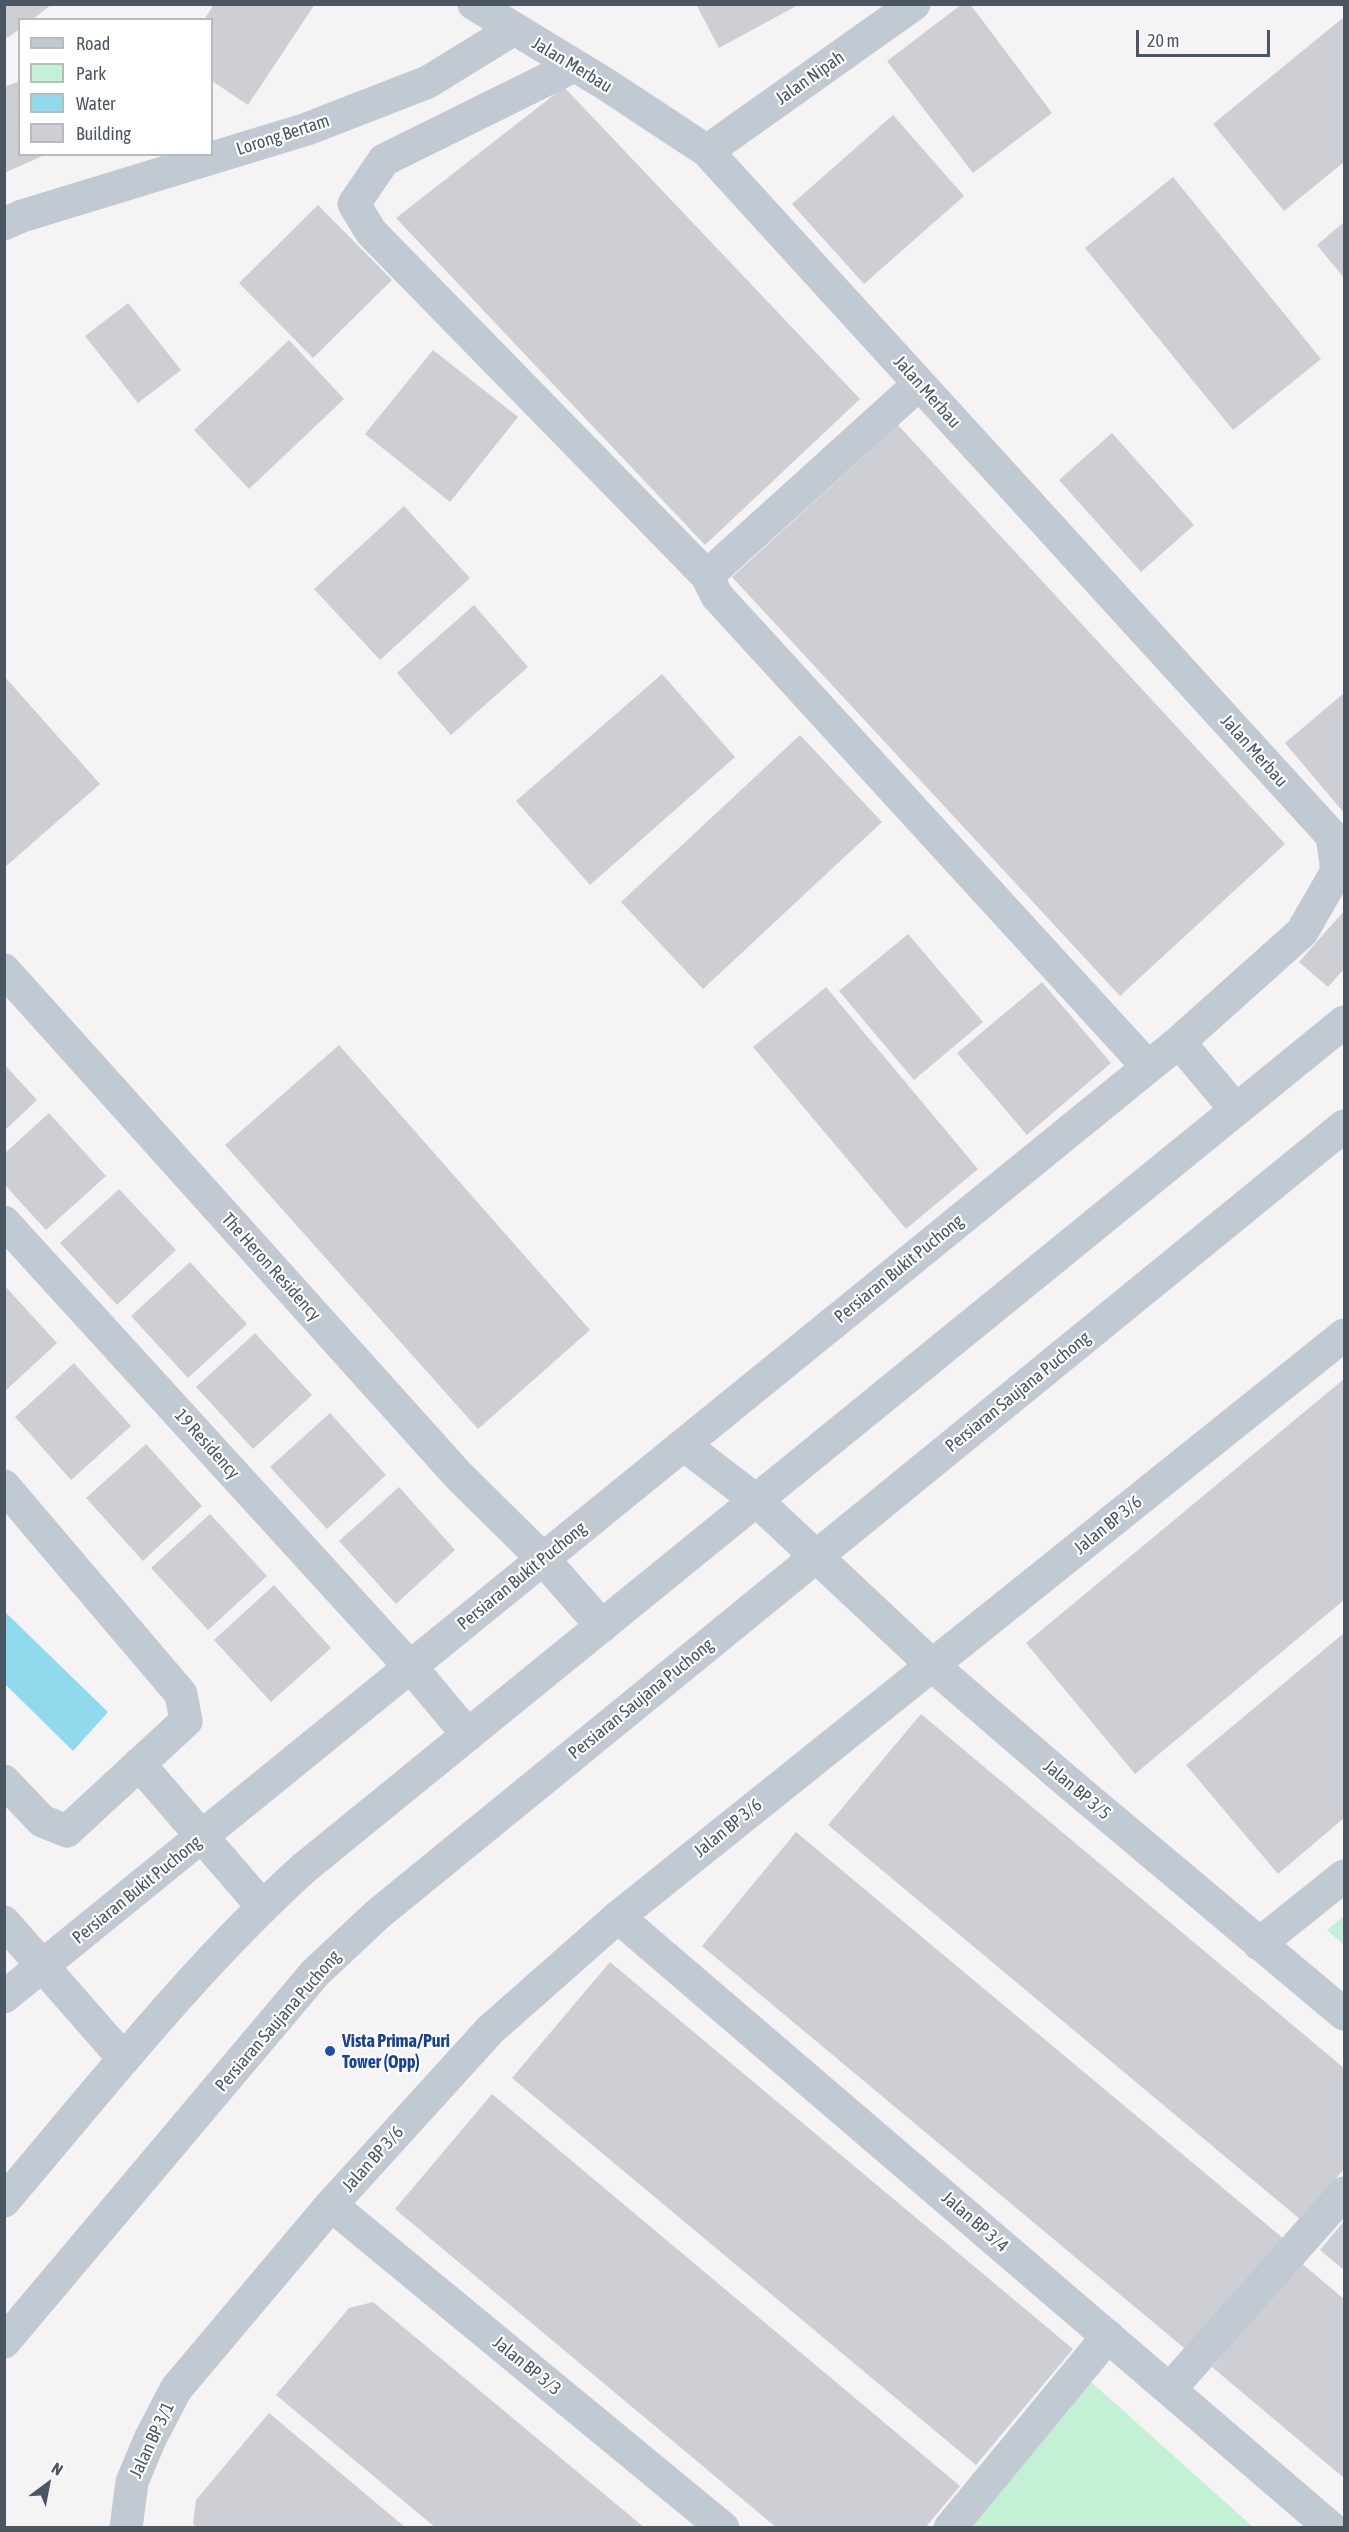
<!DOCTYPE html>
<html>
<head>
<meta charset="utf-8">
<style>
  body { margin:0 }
  #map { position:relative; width:1349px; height:2532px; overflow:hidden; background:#f5f3f3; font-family:"Asap Condensed",sans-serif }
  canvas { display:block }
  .frame { position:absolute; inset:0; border:6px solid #4a5661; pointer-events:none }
  .legend { position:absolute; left:18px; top:18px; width:195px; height:138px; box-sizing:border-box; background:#fff; border:2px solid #b7bbc0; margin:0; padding:8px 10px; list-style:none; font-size:18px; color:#4a5661 }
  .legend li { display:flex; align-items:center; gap:12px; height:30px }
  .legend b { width:30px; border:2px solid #b7bbc0 }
  .north { position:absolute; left:18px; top:2454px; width:60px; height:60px; -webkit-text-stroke:4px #fff; paint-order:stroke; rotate:32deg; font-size:16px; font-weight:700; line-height:24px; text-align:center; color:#4a5661 }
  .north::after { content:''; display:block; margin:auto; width:21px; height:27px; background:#4a5661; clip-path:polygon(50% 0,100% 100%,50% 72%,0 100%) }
  .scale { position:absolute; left:1136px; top:30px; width:134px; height:27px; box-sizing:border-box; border:3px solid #4a5661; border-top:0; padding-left:8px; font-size:18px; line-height:21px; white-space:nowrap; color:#4a5661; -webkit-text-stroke:4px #fff; paint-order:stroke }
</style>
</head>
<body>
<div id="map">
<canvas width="1349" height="2532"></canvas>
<div class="frame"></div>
<ul class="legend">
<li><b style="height:8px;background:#c1cad2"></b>Road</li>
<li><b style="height:16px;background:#c3f1d5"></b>Park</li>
<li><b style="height:16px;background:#90daee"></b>Water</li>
<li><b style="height:16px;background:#cdcfd5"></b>Building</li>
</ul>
<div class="north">N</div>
<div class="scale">20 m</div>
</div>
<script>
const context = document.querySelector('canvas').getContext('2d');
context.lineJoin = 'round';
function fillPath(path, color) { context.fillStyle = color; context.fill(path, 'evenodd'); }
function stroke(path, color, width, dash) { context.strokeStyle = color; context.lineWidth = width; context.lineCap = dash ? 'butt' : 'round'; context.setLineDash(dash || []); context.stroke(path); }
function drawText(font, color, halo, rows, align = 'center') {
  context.font = font + ' "Asap Condensed",sans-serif'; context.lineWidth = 4.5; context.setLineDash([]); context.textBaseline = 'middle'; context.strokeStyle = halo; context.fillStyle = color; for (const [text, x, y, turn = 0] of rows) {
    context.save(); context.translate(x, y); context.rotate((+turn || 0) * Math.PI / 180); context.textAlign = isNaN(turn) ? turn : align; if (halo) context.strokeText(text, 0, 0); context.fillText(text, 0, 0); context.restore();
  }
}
const green = new Path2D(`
  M1344,1916V1945L1327,1930Z
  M1090,2381L1253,2527L969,2528Z`);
const water = new Path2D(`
  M4,1611L108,1712L73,1751L5,1684Z`);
const building = new Path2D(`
  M4,4H52L32,20H20V29L7,38L4,35Z
  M214,4H315L248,105L212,81V20H204Z
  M696,4H800L719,48Z
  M962,4H970L1052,113L973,173L887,61Z
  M1344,17V162L1284,211L1213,124Z
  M20,81V154H47L4,173V87Z
  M564,87L860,399L705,545L396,218Z
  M893,115L964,196L864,284L792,204Z
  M1173,177L1321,359L1233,430L1085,248Z
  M318,205L392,280L313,358L239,283Z
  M1344,222V278L1317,245Z
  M128,303L181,370L138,403L85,336Z
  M289,340L344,399L249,489L194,430Z
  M433,350L518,417L450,502L365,434Z
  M898,425L1285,844L1120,996L732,577Z
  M1112,433L1194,525L1141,572L1059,480Z
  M404,506L470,578L380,660L314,589Z
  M474,605L528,667L451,735L397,673Z
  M662,674L735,757L590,885L516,801Z
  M4,676L100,784L4,868Z
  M1344,693V813L1285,743Z
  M800,735L882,822L703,989L621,902Z
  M1344,911V969L1328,987L1299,962Z
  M908,934L983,1022L914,1080L839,991Z
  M1042,982L1111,1063L1027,1135L957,1053Z
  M826,987L978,1169L906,1229L753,1047Z
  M339,1045L590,1330L478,1429L225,1145Z
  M4,1064L37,1100L4,1131Z
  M49,1113L106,1176L46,1230L4,1184V1154Z
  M119,1189L176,1250L117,1305L60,1243Z
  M190,1262L247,1324L188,1378L131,1316Z
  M4,1285L57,1343L4,1392Z
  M255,1333L312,1395L253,1449L196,1387Z
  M74,1363L131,1426L71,1480L15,1417Z
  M1344,1379V1600L1135,1774L1026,1643Z
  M330,1413L386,1475L327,1529L270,1467Z
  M146,1444L202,1506L143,1561L86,1498Z
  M399,1487L455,1550L396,1604L339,1541Z
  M210,1514L267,1576L208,1630L151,1568Z
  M274,1585L331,1648L271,1702L214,1640Z
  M1344,1633V1818L1278,1874L1186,1765Z
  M921,1714L1344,2068V2169L1301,2220L828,1825Z
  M796,1832L1284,2239L1189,2352L702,1946Z
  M610,1962L1073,2349L976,2465L512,2078Z
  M492,2094L960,2486L925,2528H777L395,2209Z
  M1344,2221V2270L1320,2250Z
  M1300,2262L1344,2299V2478L1212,2367Z
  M373,2302L645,2528H436L276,2395L349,2308Z
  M269,2413L406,2528H197L193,2524L196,2500Z`);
const minor = new Path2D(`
  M574,66L384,160L354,204L371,232L707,576
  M707,151L914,4
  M4,224L22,216L307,129L428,82L514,29
  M919,384L707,576L717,596L1148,1067
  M4,970L458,1475L543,1559L602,1626
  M1179,1042L1236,1110
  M4,1222L421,1679L468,1735
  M684,1445L757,1501L932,1665L1063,1778L1344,2014
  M4,1486L181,1694L186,1721L67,1831L42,1821L4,1781
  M139,1764L262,1906
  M618,1917L1331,2528
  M4,1922L124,2059
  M1259,1944L1344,1876
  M4,1997L1179,1042L1302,932L1337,871L1332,836L707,151L607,85L474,4
  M4,2201C101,2087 194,1968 304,1868L1344,1022
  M331,2205L723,2528
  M4,2342L315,1973L378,1914L1344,1126
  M1170,2389L1344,2193
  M126,2528L132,2482L150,2439L176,2389L331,2205L490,2030L618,1917L1344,1335
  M950,2528L1108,2336`);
const markers = [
  [330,2051,6,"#1a4fb4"]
];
const streetNames = [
  ["Jalan Merbau",572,65,31],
  ["Jalan Nipah",810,78,-35],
  ["Lorong Bertam",283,135,-18],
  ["Jalan Merbau",927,392,48],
  ["Jalan Merbau",1254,751,48],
  ["The Heron Residency",271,1267,48],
  ["Persiaran Bukit Puchong",899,1269,-39],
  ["Persiaran Saujana Puchong",1018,1392,-39],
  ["19 Residency",207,1444,48],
  ["Jalan BP 3/6",1108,1525,-39],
  ["Persiaran Bukit Puchong",522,1576,-39],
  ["Persiaran Saujana Puchong",641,1699,-39],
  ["Jalan BP 3/5",1077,1790,40],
  ["Jalan BP 3/6",728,1828,-39],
  ["Persiaran Bukit Puchong",137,1890,-39],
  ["Persiaran Saujana Puchong",278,2021,-49],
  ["Jalan BP 3/6",373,2159,-48],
  ["Jalan BP 3/4",975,2222,41],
  ["Jalan BP 3/3",527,2366,39],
  ["Jalan BP 3/1",152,2440,-65]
];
const transitNames = [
  ["Vista Prima/Puri",342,2041],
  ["Tower (Opp)",342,2062]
];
fillPath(green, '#c3f1d5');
fillPath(water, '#90daee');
fillPath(building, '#cdcfd5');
stroke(minor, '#c1cad2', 33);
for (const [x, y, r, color] of markers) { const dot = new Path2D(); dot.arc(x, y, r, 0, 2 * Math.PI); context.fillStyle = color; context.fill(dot); stroke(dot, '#fff', 2); }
drawText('18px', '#4a5661', '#fff', streetNames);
drawText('bold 18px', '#164399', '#fff', transitNames, 'left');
</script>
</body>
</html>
